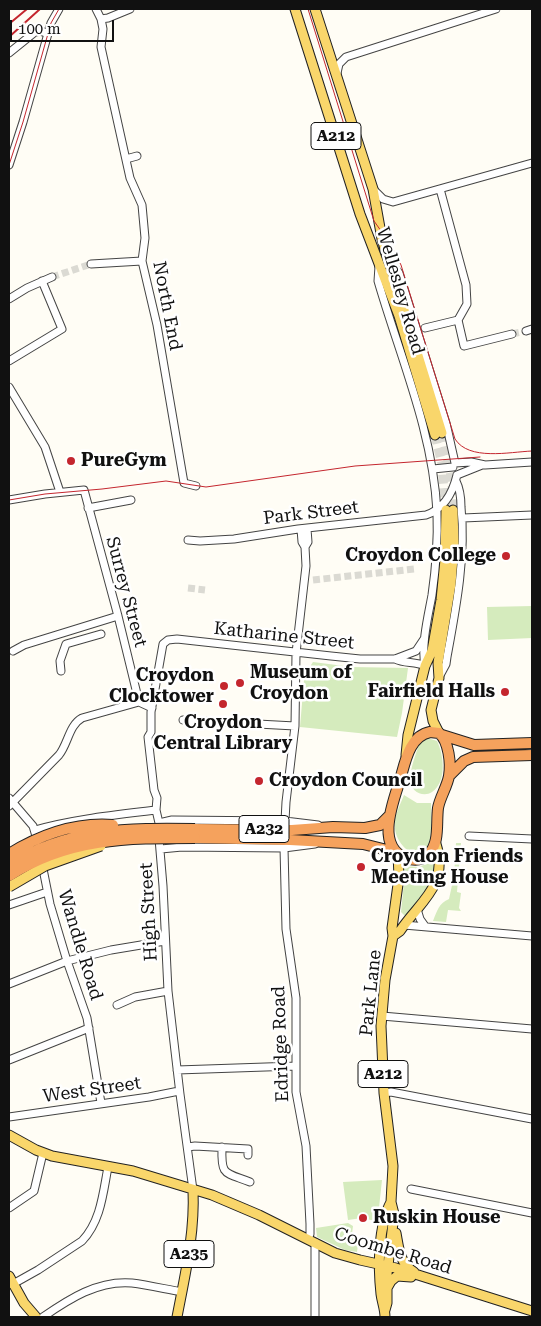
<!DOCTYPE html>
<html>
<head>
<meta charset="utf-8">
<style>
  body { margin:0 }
  #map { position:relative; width:541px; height:1326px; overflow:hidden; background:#fffdf5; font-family:"Roboto Serif",serif }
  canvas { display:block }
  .frame { position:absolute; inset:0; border:10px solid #111; pointer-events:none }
  .scale { position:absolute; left:10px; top:20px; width:104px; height:22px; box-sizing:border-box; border:2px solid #111; border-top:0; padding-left:6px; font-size:15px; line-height:18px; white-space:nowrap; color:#111; -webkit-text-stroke:4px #fff; paint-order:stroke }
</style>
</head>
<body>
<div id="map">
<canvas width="541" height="1326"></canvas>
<div class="frame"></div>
<div class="scale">100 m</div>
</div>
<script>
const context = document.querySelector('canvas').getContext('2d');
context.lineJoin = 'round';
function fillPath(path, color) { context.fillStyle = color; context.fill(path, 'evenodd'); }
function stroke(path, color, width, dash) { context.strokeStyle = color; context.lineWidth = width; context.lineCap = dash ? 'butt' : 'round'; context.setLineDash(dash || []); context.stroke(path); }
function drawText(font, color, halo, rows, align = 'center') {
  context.font = font + ' "Roboto Serif",serif'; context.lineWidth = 5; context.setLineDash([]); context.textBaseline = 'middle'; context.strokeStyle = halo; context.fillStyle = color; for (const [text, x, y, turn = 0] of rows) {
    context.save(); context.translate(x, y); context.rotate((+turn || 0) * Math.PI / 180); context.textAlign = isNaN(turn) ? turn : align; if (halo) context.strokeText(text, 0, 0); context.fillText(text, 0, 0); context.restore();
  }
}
const green = new Path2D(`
  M532,606V638L488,640L487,607Z
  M313,662L352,667L408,668L402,713L397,737L300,727L304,680H309L311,665Z
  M428,738L437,741C444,755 447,782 432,792C423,798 410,791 410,780C410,769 416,753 420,742Z
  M404,795L417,803H431C431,813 432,834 429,843C419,866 397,846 395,829C393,818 400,805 404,795Z
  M456,843H461L457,892L461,893L459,908L461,911L448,910L446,922L433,921C437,911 439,903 449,899L454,876Z
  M435,861C434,888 422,897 406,917L401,912L404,882L402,866L418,867Z
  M382,1180L378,1217H376L375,1221L362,1218L348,1220L343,1182Z
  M348,1223L353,1226L352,1234L359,1237L357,1252L345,1250L317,1237L316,1228Z`);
const minorTunnel = new Path2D(`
  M52,277L91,264
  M512,334L526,331
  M313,580L414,569
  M188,588L205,590`);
const majorTunnel = new Path2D(`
  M442,433L452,481L453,510
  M435,435L442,464L445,507`);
const minor = new Path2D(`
  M96,9L101,19L103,29L101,47L130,178L142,205L145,238L142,261L157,325L184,483L196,486
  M101,19L108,18L130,9
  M9,53L35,32L41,31L48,34
  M337,73L339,64L346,57L496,9
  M126,159L137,156
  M9,165L23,122L51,23L59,9
  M373,189L383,199L393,202L532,163
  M390,262L399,273L446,423L455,463
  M91,264L142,261
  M379,266L378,281C400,357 433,431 437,512C438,539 436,567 432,595C428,617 421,644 425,666
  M9,299L27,288L52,277
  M458,320L464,346L512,334
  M425,328L458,320L467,304L466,285L440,189
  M526,331L532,329
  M9,361L62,329L42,281
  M9,387L45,447L60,492
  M455,463L471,462L485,465L532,462
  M433,469L453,467
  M457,475L482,465
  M9,500L45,494L84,490L118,616L139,702
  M88,508L131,500
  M463,518L532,515
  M188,540L200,541L234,539L298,529L426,515C444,509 453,492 457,475
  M305,547L308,542L307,529
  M13,651L24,645L118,616
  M395,659C405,664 415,661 425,666
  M61,671L60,661L66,644L101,634
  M439,677L446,664L447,657C456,608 466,557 461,507C461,498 460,489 456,481
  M183,720L295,726
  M9,798L33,826L38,843
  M9,806L59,755C68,744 69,725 82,718L139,702L152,708
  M285,821L286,802L295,726L296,653L306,566L305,547L302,542L301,529
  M159,823L172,820L285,821L318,825
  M35,830C74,819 115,815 156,810
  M469,836L532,839
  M284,848L286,929L296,998V1092L306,1146L310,1224V1234L308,1239
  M161,849L182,847L284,848L315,844
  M42,864L50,904L67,961L87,1018L101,1103
  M9,905L47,892
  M417,909L420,919L425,926
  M404,925L532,936
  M9,984L67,961L111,950L165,941
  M117,1005L135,997L168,991
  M382,1016L532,1029
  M9,1060L89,1028
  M177,1070L295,1066
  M384,1093L391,1092L532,1119
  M9,1117L149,1097L179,1091
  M188,1147L195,1146L248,1149V1155
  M222,1147C221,1176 224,1172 250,1182
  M411,1189L532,1213
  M193,1190L180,1094L168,991L163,886L158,827L159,823L156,810L157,798L154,790L148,737L151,732V712L163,644L168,640L177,639L331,656L360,659H395L416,651L424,639
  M9,1208L34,1191L43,1153
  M9,1284H13L38,1270L82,1241C101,1221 103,1193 108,1167
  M43,1317C69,1299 98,1280 132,1283C148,1285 165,1289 182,1292
  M315,1317V1247L316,1243`);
const major = new Path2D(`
  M295,9L360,214L399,316L435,435
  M315,9L373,189L382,239L442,433
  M439,733L433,721L431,710L439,678L438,663L451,584L454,544L453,510
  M406,755L408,735L425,666L432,651L441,600L445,560L446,510
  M393,936L400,931C420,901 449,886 436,844
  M9,1135L36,1150L52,1156L133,1171L212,1195L259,1215L335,1253L360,1260L396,1268L532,1311
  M396,1233C399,1249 399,1262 414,1272
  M9,1276L24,1303L36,1317
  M387,1288L391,1281L397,1276L411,1277
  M385,1310L387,1303V1274L394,1214L391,1202L393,1166L384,1093L381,1026L385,980L393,936L392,928L399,877L398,854
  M177,1317C185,1275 195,1233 193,1190
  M385,1317C385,1309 382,1302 381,1294C378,1267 378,1226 391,1202`);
const highway = new Path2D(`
  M430,732L439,733C449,741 451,764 449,776C447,787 440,797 438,808C436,824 440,843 428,855C422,860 414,861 406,858C375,847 393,802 400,780C405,763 409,736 430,732Z
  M442,735L474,745L532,743
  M449,776L464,761L473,757L532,755
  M195,829L292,830L333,827L365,828L380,825L389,816
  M195,838L290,840L363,844L395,852`);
const tram = new Path2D(`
  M308,9L374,221L391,245L401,265L455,439C469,461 509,452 532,451
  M9,165L23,122L51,23L59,9
  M9,500L45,494L102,489L166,481L206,487L355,466L480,457`);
const rail = new Path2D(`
  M9,24L27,9
  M9,37L40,9`);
const majorBridge = new Path2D(`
  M9,887L45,866L101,846`);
const highwayBridge = new Path2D(`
  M9,854C40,835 76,822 113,825
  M9,865C68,828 128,828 195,829
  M9,876C68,838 127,838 195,838`);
const markers = [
  [71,461,5,"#c4262e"],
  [506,556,5,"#c4262e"],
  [240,683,5,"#c4262e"],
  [224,686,5,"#c4262e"],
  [505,692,5,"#c4262e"],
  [223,704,5,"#c4262e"],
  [259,781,5,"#c4262e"],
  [361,867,5,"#c4262e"],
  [363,1218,5,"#c4262e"]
];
const shields = [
  [336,136,50],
  [264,829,50],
  [383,1074,50],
  [189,1254,50]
];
const shieldNames = [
  ["A212",336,136],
  ["A232",264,829],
  ["A212",383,1074],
  ["A235",189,1254]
];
const streetNames = [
  ["Wellesley Road",400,291,74],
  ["North End",167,306,79],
  ["Park Street",311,513,-7],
  ["Surrey Street",126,592,75],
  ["Katharine Street",284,636,6],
  ["High Street",149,912,-93],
  ["Wandle Road",80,945,73],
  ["Park Lane",371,993,-84],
  ["Edridge Road",281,1044,-92],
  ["West Street",92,1090,-8],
  ["Coombe Road",393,1251,17]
];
const poiNames = [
  ["PureGym",81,461],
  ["Croydon College",496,556,"right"],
  ["Museum of",250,673],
  ["Croydon",250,694],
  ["Croydon",214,676,"right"],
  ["Clocktower",214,697,"right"],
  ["Fairfield Halls",495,692,"right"],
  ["Croydon",223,723,"center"],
  ["Central Library",223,744,"center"],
  ["Croydon Council",269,781],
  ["Croydon Friends",371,857],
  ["Meeting House",371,878],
  ["Ruskin House",373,1218]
];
fillPath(green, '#d5ebbd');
stroke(minorTunnel, '#dbdad3', 7, [7, 3.5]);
stroke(majorTunnel, '#dbdad3', 9, [9, 4.5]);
stroke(minor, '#444', 9);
stroke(major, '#222', 11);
stroke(highway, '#222', 12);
stroke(minor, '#fff', 7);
stroke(major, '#f9d66b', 9);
stroke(highway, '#f5a25d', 10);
stroke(tram, '#c4262e', 1);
stroke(rail, '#c4262e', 2);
stroke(majorBridge, '#222', 11, []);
stroke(highwayBridge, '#222', 12, []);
stroke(majorBridge, '#f9d66b', 9);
stroke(highwayBridge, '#f5a25d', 10);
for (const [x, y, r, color] of markers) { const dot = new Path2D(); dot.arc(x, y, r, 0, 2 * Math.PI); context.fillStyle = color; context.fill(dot); stroke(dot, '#fff', 2); }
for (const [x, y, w] of shields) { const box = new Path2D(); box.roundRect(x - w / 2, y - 13.5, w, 27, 4); context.fillStyle = '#fff'; context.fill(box); stroke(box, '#111', 1); }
drawText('bold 16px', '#111', null, shieldNames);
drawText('18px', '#111', '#fff', streetNames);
drawText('bold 18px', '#111', '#fff', poiNames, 'left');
</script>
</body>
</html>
